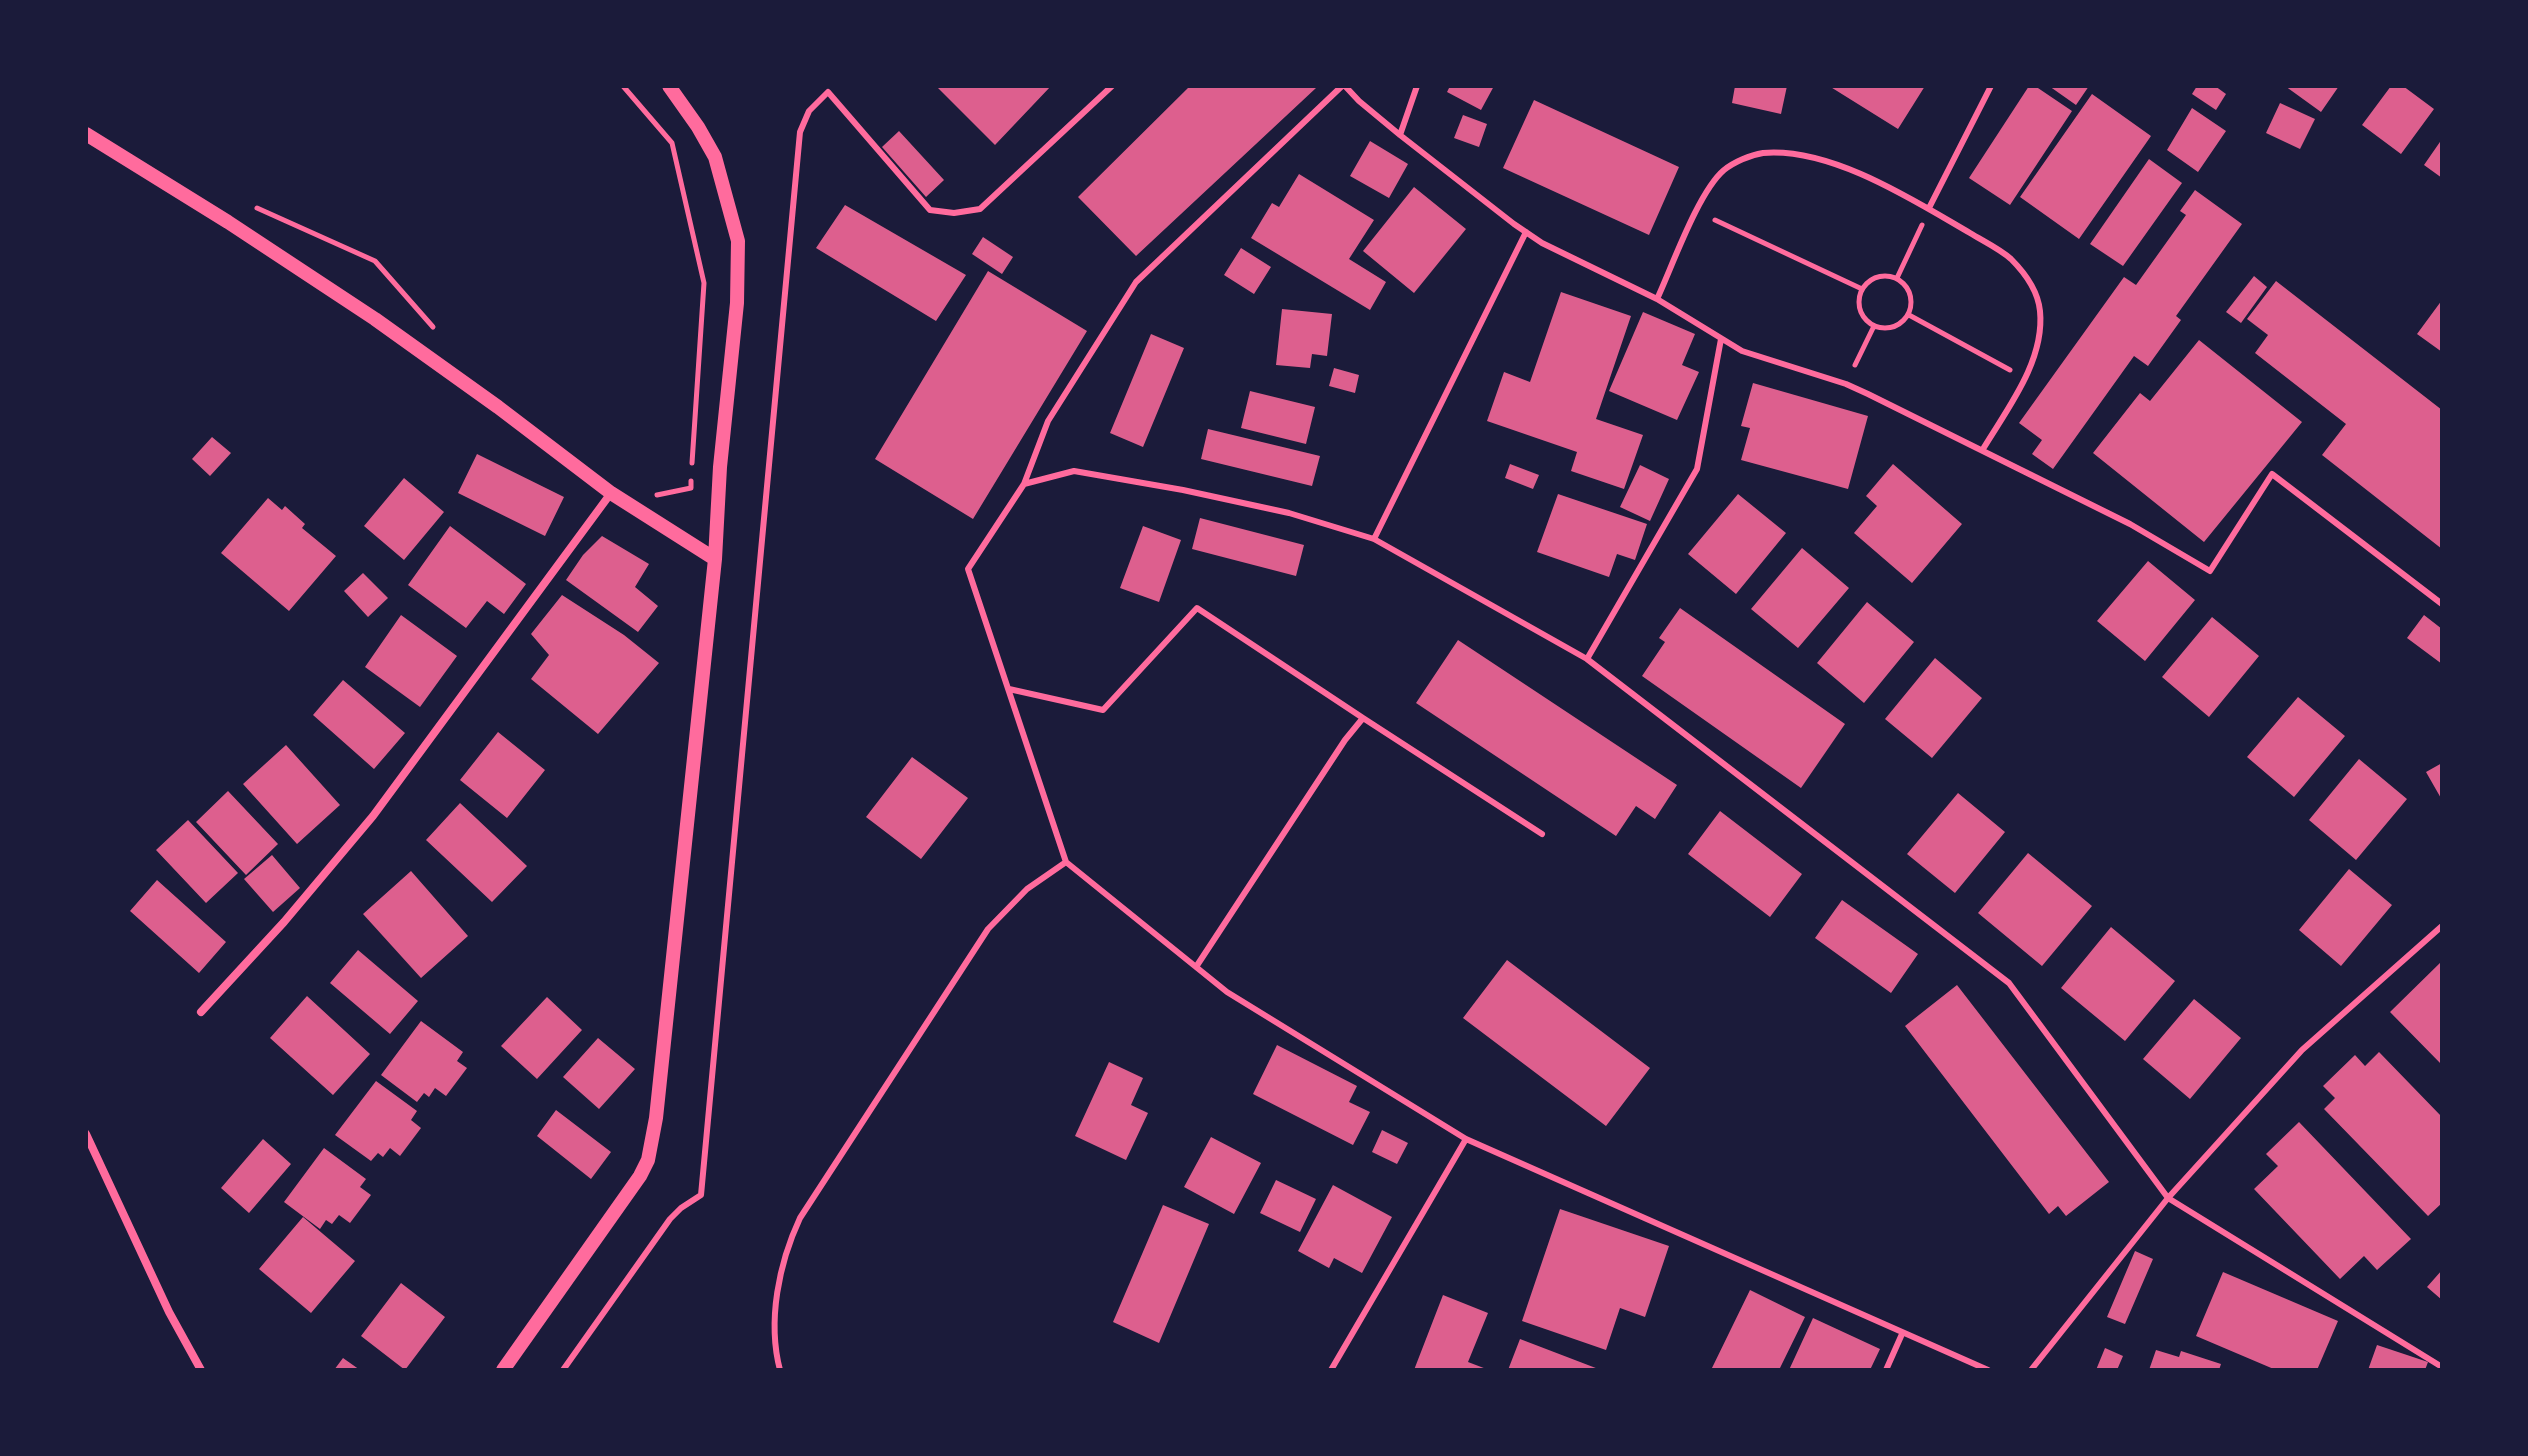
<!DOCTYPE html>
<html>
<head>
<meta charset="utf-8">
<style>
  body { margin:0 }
  #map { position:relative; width:2528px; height:1456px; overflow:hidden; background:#1b1b3a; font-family:"Public Sans",sans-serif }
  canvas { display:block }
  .frame { position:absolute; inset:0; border:88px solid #1b1b3a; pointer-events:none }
</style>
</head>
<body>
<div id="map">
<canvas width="2528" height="1456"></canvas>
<div class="frame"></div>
</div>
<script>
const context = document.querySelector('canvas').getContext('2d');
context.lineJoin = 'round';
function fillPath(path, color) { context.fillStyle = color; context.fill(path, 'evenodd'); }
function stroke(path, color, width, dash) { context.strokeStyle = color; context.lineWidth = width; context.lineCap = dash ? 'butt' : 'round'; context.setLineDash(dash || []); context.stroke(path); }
const building = new Path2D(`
  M936,86H1051L995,145Z
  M1190,86H1314L1316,88L1136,256L1078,197Z
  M1450,86H1494L1481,110L1447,92Z
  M1735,86H1787L1781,114L1732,103Z
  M1829,86H1925L1898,129Z
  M2029,86H2035L2072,111L2010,205L1969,178Z
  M2049,86H2089L2076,105Z
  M2197,86H2215L2226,94L2216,110L2192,94Z
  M2285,86H2339L2321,112Z
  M2391,86H2403L2434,109L2401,154L2362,125Z
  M2092,94L2151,136L2079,239L2020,197Z
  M1534,100L1679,167L1649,235L1503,168Z
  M2280,103L2315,119L2300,149L2266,133Z
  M2192,108L2226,131L2198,172L2167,150Z
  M1463,115L1487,124L1479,147L1454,138Z
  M899,131L944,180L926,197L882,147Z
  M2442,139V178L2424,165Z
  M1370,141L1408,164L1389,198L1350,176Z
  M2149,159L2182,183L2123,266L2090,244Z
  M1299,174L1374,220L1349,259L1386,282L1370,310L1251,238L1272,203L1279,207Z
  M1414,187L1466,229L1414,293L1363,251Z
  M2195,190L2242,224L2176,316L2181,320L2148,366L2134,356L2053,469L2032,454L2042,440L2019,423L2124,277L2136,285L2186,215L2180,211Z
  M845,205L966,275L936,321L816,248Z
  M983,237L1013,257L1002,274L972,254Z
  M1241,248L1271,267L1254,294L1224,275Z
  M988,271L1087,331L973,519L875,459Z
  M2254,276L2267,287L2241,323L2226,312Z
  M2276,281L2442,410V549L2322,455L2346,424L2255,353L2268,335L2247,319Z
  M1561,292L1631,316L1596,419L1643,435L1624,489L1571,471L1577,452L1487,421L1504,372L1530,382Z
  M2442,300V352L2417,334Z
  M1282,309L1332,314L1327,356L1312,354L1310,368L1276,365Z
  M1643,312L1695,334L1682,365L1699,372L1677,420L1609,391Z
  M1151,334L1184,348L1143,447L1110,433Z
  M2199,340L2302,422L2204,542L2093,453L2140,393L2150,401Z
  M1334,368L1359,375L1355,393L1329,386Z
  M1753,383L1868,416L1848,489L1741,460L1750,428L1741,426Z
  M1250,391L1315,407L1306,444L1241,428Z
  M1208,429L1320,456L1312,486L1201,459Z
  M212,437L231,453L210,476L192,459Z
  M477,454L564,497L545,536L458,493Z
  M1510,464L1539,475L1533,489L1505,478Z
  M1893,464L1962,524L1912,583L1854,533L1877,506L1866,496Z
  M1640,465L1669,479L1650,521L1620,507Z
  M404,478L444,512L404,560L364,526Z
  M1558,494L1647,524L1635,560L1617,554L1609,577L1537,552Z
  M1738,494L1786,533L1736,594L1688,554Z
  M268,498L282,510L285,506L305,524L302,528L336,556L289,611L221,553Z
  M1200,518L1304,545L1296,576L1192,549Z
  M450,526L526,584L504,614L487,601L466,628L408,585Z
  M1143,526L1181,540L1159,602L1120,588Z
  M602,536L649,564L635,587L658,606L638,632L566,580L583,555Z
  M1802,548L1849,588L1798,648L1751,609Z
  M2148,561L2195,600L2145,661L2097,621Z
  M363,573L388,598L368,617L344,591Z
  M562,595L624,635L659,663L598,734L531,679L549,655L531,634Z
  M1867,602L1914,642L1864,703L1817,663Z
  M1680,608L1845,724L1801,788L1642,676L1665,642L1659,638Z
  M401,615L457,656L420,707L365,667Z
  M2424,615L2442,629V664L2407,638Z
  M2212,617L2259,656L2209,717L2162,677Z
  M1458,640L1677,785L1655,819L1636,806L1616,836L1416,703Z
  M1935,658L1982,698L1932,758L1885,719Z
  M343,680L405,733L374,769L313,715Z
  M2298,697L2345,736L2294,797L2247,757Z
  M498,732L545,770L507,818L460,780Z
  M286,745L340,805L297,844L243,784Z
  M912,757L968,798L921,859L866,817Z
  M2359,759L2407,799L2356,860L2309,820Z
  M2442,763V800L2426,772Z
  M228,791L278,844L246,875L196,822Z
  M1958,793L2005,832L1955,893L1907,854Z
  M460,803L527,866L492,902L426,840Z
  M1720,811L1802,874L1770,917L1688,854Z
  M188,820L238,873L206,903L156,850Z
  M2028,853L2092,906L2042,966L1978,913Z
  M272,855L300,888L273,912L244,879Z
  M2349,869L2392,905L2341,966L2299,930Z
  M411,871L468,936L421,978L363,914Z
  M157,880L226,942L199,973L130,911Z
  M1842,900L1918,954L1891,993L1815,938Z
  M2111,927L2175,981L2125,1041L2061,988Z
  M358,950L418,1001L390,1034L330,983Z
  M1507,960L1650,1068L1606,1126L1463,1018Z
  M2442,961V1065L2390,1012Z
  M1957,985L2109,1182L2066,1216L2058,1206L2049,1214L1905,1026Z
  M307,996L370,1054L333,1095L270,1038Z
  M547,997L582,1030L537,1079L501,1046Z
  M2194,999L2241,1038L2190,1099L2143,1059Z
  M421,1021L463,1052L457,1061L467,1068L446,1096L435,1088L429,1097L424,1093L417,1102L381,1075Z
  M598,1038L635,1069L599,1109L563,1077Z
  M1277,1045L1357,1086L1349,1102L1370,1112L1353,1145L1253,1094Z
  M2379,1052L2442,1117V1203L2428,1216L2324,1109L2335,1098L2323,1086L2355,1055L2365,1066Z
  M1109,1062L1143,1078L1131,1105L1148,1113L1126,1160L1075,1136Z
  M376,1081L417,1111L411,1120L421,1128L400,1156L390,1148L383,1157L378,1153L371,1161L335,1135Z
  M556,1110L611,1152L591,1179L537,1136Z
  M2299,1122L2411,1239L2377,1270L2364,1256L2340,1279L2254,1189L2278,1166L2266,1154Z
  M1382,1130L1408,1143L1397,1164L1372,1152Z
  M1211,1137L1261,1163L1234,1214L1184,1187Z
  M263,1139L291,1164L249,1213L221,1188Z
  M324,1148L366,1179L360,1187L371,1195L350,1223L339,1215L332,1224L326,1220L320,1229L284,1202Z
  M1276,1180L1316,1199L1300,1232L1260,1213Z
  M1333,1185L1392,1217L1362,1273L1334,1258L1329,1268L1298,1251Z
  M1163,1205L1209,1224L1159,1343L1113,1322Z
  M1560,1209L1669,1246L1645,1317L1620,1308L1606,1350L1522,1321Z
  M303,1217L355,1261L311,1313L259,1269Z
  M2135,1251L2153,1259L2125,1324L2107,1317Z
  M2442,1270V1300L2427,1287Z
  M2223,1272L2338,1321L2317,1370H2276L2196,1336Z
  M401,1283L445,1317L405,1370L361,1336Z
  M1750,1290L1805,1317L1779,1370H1711Z
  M1443,1295L1488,1313L1468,1362L1489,1370H1414Z
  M1813,1318L1880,1349L1870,1370H1789Z
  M1520,1339L1601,1370H1508Z
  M2377,1345L2428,1362L2425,1370H2368Z
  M2105,1348L2123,1356L2117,1370H2096Z
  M2156,1350L2179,1357L2181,1351L2221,1364L2219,1370H2149Z
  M343,1358L360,1370H334Z`);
const path = new Path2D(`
  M623,86L672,143L704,283L692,463
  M257,208L375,261L433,327
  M1715,220L1862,289
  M1859 302a26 26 0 1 1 52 0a26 26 0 1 1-52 0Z
  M1897,278L1922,225
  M1909,315L2010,370
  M1855,365L1874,326
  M657,495L691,488V481`);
const service = new Path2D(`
  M1345,86L1359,101L1400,135L1514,224L1542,243L1657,299L1742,351L1846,384L1868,394L2130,524L2210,571L2272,474L2442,604
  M1400,135L1417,86
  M1929,208L1991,86
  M1657,299C1672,267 1698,192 1724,170C1734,162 1750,155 1763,153C1831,147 1913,200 1970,233C1983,241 2000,249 2011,259C2025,273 2038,291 2040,311C2045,361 2007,409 1983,449
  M1721,339L1697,469L1587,659L2009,983L2168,1198L2442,1367
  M1024,484L1048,421L1136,282L1342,86
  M1374,539L1526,232
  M1587,659L1374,539L1289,513L1183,490L1074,471L1024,484L968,569L1066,862L1227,992L1466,1139L1988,1370
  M1009,689L1103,710L1197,608L1363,718
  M1196,967L1345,740L1363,718L1542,834
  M563,1370L670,1219L681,1208L701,1195L800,132L809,111L828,92L930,210L954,213L980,209L1112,86
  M780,1370C767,1321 779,1263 800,1218L988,929L1027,889L1066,862
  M1331,1370L1466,1139
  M1886,1370L1902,1334
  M2031,1370L2168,1198L2302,1050L2442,926`);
const minor = new Path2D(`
  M201,1012L284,922L373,816L611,493
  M86,1134L169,1312L201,1370`);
const tertiary = new Path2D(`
  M86,134L228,222L375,319L498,407L611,493L715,559
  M503,1370L640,1176L648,1160L656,1118L715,559L720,467L737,303L738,241L715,157L698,127L669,86`);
fillPath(building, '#dd5f8e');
stroke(path, '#ff6b9d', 5);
stroke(service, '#ff6b9d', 6);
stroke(minor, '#ff6b9d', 8);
stroke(tertiary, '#ff6b9d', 14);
</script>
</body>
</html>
